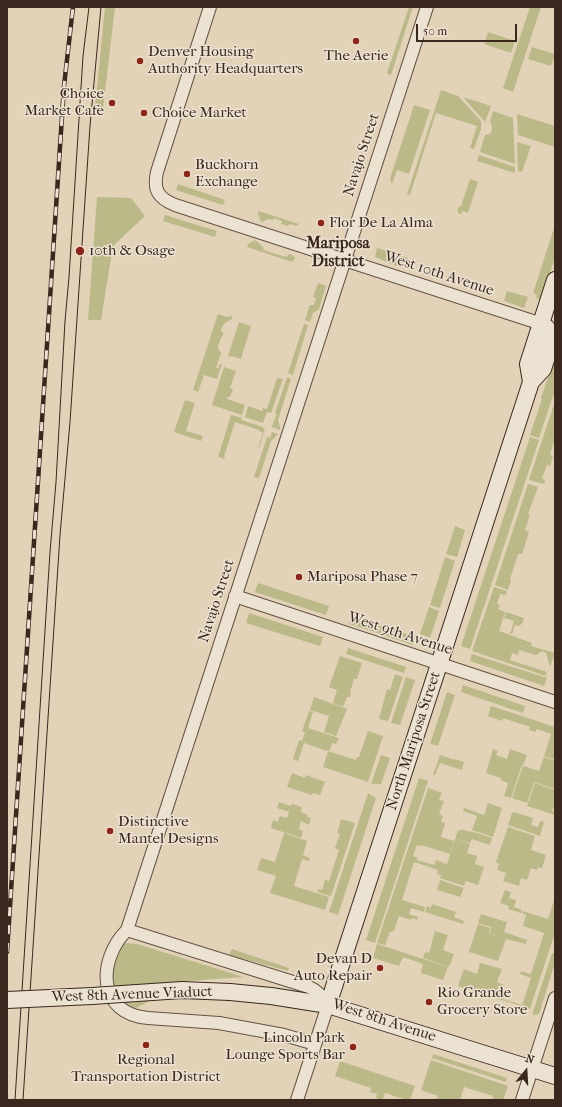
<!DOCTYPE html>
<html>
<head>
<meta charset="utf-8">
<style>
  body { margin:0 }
  #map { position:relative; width:562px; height:1107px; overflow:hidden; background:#e2d2b8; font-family:"IM FELL French Canon",serif }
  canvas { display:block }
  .frame { position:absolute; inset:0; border:8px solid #3a271e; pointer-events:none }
  .north { position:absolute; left:506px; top:1051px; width:40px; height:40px; -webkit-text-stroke:3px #ece2d1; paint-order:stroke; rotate:18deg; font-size:11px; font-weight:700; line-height:16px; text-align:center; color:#3a271e }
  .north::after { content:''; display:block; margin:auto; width:14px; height:18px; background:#3a271e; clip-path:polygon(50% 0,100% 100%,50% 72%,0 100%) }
  .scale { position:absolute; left:416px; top:24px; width:101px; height:18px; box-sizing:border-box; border:2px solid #3a271e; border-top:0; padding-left:5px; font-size:12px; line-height:14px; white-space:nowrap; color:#3a271e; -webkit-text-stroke:3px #ece2d1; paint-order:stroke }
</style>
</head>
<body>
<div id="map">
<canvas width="562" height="1107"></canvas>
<div class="frame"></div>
<div class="north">N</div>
<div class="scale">50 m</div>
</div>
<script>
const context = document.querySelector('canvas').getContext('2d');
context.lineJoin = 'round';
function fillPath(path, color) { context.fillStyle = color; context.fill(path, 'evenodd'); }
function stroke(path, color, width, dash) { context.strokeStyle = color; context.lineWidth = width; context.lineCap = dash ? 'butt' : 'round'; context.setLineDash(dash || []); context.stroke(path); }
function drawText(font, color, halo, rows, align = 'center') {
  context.font = font + ' "IM FELL French Canon",serif'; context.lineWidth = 3; context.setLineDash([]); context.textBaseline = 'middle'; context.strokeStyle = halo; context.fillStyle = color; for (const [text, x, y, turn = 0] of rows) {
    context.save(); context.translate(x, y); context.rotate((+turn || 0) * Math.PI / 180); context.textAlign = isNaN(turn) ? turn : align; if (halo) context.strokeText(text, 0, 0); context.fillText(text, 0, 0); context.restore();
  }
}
const green = new Path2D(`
  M105,7H115L103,109L94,117Z
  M409,7H413L391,75L387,73Z
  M530,7H541L513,92L503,88Z
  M488,32L515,41L511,53L484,44Z
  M532,47L555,54L551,66L528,59Z
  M441,90L458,96L481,121V129L474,149L470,148L477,126L436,113L410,195L407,194Z
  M463,97L491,106L485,122Z
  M414,105L430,110L409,174L397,170L392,184L390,179Z
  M493,111L513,118L515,164L480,152L485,135L490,134C493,129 492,126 490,121Z
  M517,114L555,126V147L518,135Z
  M517,142L531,146L522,172L518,171Z
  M479,155L515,167V173L477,161Z
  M470,179L478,182L468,213L463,211L461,214H459C457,211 457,209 460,206H461Z
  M178,184L225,200L223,205L176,190Z
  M97,197L131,198L145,216L113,246L101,320H88Z
  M258,211L299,224L296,226L289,224L288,226L281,224L282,221L274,218L273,220L269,219L261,222L258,213Z
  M165,215L217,231L215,237L163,221Z
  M555,225V257L541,300L536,298L537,295L533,293Z
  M255,240L264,248L263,250L286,257L290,254L295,257V259L292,262L247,247L248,244Z
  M377,248L408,258L406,265L402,264L396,266L375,257Z
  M318,283L326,286L319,309L313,313L310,322L305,320L310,305H314L316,298L313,297Z
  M507,291L528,297L524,308L504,301Z
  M218,314L227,317L232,316V319C227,322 222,324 221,330L224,334C222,335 218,345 218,347C218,349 220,351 221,353L216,368H218L220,364H222L217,379L204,375L198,392L193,390Z
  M239,322L251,326L241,359L231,356L230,357L228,356Z
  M304,324L308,325L293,375L288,373Z
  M555,357V390L539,438L530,435L542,399L541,398Z
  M224,367L236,371L230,388L233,389L230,397H228L227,399L245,405L242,415L212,405Z
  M287,377L291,379L278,420L280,427V430L272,427C273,422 275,419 277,414L275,413Z
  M277,378L283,379L271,413L267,412L263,423L245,417L248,406L262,411L263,408L267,409Z
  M185,400L195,403L186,431L203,436L201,441L174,432Z
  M555,401V438L550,455L553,456L550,466L547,465L542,478L545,480L544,484L540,483L529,480Z
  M231,415L242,418L241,420L263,427V428L265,429L259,448H258L263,432L259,431V430L235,422L224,457L225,458V459L218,457Z
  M272,432L278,434L271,441L259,478L254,477L267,437L270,438Z
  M530,437L539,440L470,649L461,646Z
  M528,484L538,487L528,514L530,515L525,530L529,532L522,554H518L510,579L511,580L508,590L495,585Z
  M455,526L465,530L457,557L446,554Z
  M445,557L455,561L440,608L430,605Z
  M258,583L329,606L326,615L255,592Z
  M494,587L507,591L506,595L500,594L497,604L500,605L498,609L505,612L499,631L532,643L531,646L555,653L550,667L546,653L542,651L536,655L519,650L518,655L512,653L510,660L547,672L546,676L472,651Z
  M429,607L439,611L430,638L420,634Z
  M506,612L524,618L522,624H521L520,626L515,625L512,634H510L514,621L504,618Z
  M249,613L323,637L320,646L246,623Z
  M352,616L383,626L381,634L349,624Z
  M389,628L415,637L413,645L386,636Z
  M348,648L406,667L404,673L346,654Z
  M472,654L547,678L544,686L470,661Z
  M340,656L362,663L357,679H354L350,692L351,693L350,697H347L343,707L333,703L337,690L329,687Z
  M395,674L403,677L388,721L379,719L387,689L390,690Z
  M406,677L415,680L400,725L391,723Z
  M463,685L525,706L523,713L461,692Z
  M447,692L455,695L438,746L430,744Z
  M314,697L347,709L336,736L324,732L329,716L310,710Z
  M491,706L555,727V760L544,756L551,734L537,729L535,732L529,730L530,727L503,718L502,721L488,716Z
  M309,711L313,712L308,728L339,738L336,744L332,743L330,750H327V751L304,743L298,761L293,759L299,740L302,741L305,732L302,731Z
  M368,731L383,736L368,782L323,767L328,751L356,760L357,757H359Z
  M493,749L498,751L496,755L507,759L510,749L527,755L523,765H522L511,798L504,796L508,783L501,780V778L486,773Z
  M381,755L390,758L381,784H371Z
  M440,755L455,760V759L464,762L462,770L440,763L435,775H433Z
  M544,757L555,761V789L534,782L527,803L512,798L523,766L539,771Z
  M292,773L305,778L306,775L325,782L320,795L313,793L312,795L287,787Z
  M419,778L428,781L375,943L366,940Z
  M535,783L555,790V803L552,811L555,812V815L527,806Z
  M428,788L442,793L439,800L444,801L439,814L443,816L441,822L445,823L441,837L454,841L450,854L421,845V846L417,845L413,856L418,858L417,860L434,865L436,860L447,864L458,830L461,831V829L471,832V831L492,838L490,845L472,839L470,843L457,839L470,844L467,853L477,856L475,864L484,867L478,885L466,881L464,886L440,878L441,875L437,874L438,870L414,862L402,900L425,907L424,912L411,908L409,914L418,917L417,920L412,918L411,920L399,916L394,931L392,932H390L385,945L377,943Z
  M368,793L376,798L338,915L329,912Z
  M279,802L291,806L292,804L302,807L301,812L308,815L307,817L311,818L309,825L301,821L299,829L303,831L301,838L271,828L273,820L278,822L280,816L287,818L289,812L277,808Z
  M488,803L502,808L493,837L472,830L477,816L463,811L464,808L484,815Z
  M514,812L533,818L531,825L538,827L540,821L544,822L540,836L508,825L512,813Z
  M341,819L355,823L331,896L317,892L318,889L322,890L325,880L329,881L339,850L335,848L340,834L337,833Z
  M508,827L535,836L531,850L546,855L542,868L538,867L537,870L531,868L527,880L521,878L519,886L503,881L506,873L497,870L499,864L496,862Z
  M284,833L307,841L303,855L310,858L309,861L302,859L294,886L329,897L325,910L270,893L276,876L257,870L261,858L275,862Z
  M440,880L464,888L460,897L437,890Z
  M505,890L511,892L509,898L516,900L514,907L522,910L521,913L508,909L509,906L500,903Z
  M554,900L555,901V933L530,1009L522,1006L531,978L520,974L521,971L531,974L544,933L523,926L526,915L522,913L523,911L548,919Z
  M432,904L456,912L454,917L464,921L463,924L425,912L427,906L431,908Z
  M481,914L507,922L504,932L527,940L526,944L506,939L498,961L469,952L478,924L490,928L489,933L506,939L490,933L491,927L478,923Z
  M435,931L448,935L443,950L454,954L449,967L423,958L425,952L429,953Z
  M127,943L137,944L244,977L188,981L134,1009C119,1000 109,985 111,967C112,960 119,951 122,945Z
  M377,944L448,967L443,980L421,973L423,964L403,957L399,966L373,958Z
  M232,949L289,968L288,971L229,955Z
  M552,953L555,954V963L539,1014L532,1015Z
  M480,963L502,969L497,982L504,985L500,998L522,1005L521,1006L458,986L464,969L477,974Z
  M433,1054L507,1078L506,1082L432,1058Z
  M431,1060L508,1086L503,1100H492L493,1096L464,1087L460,1100H436L438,1096L421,1090Z
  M340,1061L415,1086L410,1100H407L385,1093L382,1100L376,1098L377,1094L370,1092L371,1088L335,1076Z`);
const street = new Path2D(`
  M210,7L157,172C153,190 158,198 175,205L548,326
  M235,596L555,702
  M127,930L309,987C318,991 323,997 328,1005L297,1100
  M315,1044L284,1035L219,1023L148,1018C97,1014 97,960 127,930L427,7
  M522,1100L555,998`);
const secondary = new Path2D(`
  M531,382L528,364L555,280
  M230,992L271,996L328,1005L555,1076
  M328,1005L531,382L543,369L555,332`);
const tram = new Path2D(`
  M15,1100L50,552L56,482L65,321L69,277L83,56L89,7
  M23,1100L60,535L70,422L90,126L101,7`);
const rail = new Path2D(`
  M7,952L64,86L73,7`);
const secondaryBridge = new Path2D(`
  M7,1000L92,996L182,990L230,992`);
const markers = [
  [356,41,4,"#8f2418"],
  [140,61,4,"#8f2418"],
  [112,103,4,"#8f2418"],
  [144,113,4,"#8f2418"],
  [187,174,4,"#8f2418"],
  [321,223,4,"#8f2418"],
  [80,251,5,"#8f2418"],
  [299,577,4,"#8f2418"],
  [110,831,4,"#8f2418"],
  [380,968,4,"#8f2418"],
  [429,1002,4,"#8f2418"],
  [146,1045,4,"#8f2418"],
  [353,1047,4,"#8f2418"]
];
const poiNames = [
  ["Denver Housing",148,52],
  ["Authority Headquarters",148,69],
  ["The Aerie",356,56,"center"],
  ["Choice",104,94,"right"],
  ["Market Cafe",104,111,"right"],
  ["Choice Market",152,113],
  ["Buckhorn",195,165],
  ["Exchange",195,182],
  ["Flor De La Alma",329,223],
  ["10th & Osage",89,251],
  ["Mariposa Phase 7",307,577],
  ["Distinctive",118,822],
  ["Mantel Designs",118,839],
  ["Devan D",372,959,"right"],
  ["Auto Repair",372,976,"right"],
  ["Rio Grande",437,993],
  ["Grocery Store",437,1010],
  ["Lincoln Park",345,1038,"right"],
  ["Lounge Sports Bar",345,1055,"right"],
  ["Regional",146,1060,"center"],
  ["Transportation District",146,1077,"center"]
];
const streetNames = [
  ["Navajo Street",362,155,-72],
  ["West 10th Avenue",439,274,18],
  ["Navajo Street",217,601,-72],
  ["West 9th Avenue",400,634,18],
  ["North Mariposa Street",414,741,-72],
  ["West 8th Avenue Viaduct",132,995,-2],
  ["West 8th Avenue",384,1021,18]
];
const neighbourhoodNames = [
  ["Mariposa",338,244],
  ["District",338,262]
];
fillPath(green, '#bcb989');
stroke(street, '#645244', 14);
stroke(secondary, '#3a271e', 18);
stroke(street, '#ece2d1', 12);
stroke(secondary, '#ece2d1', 16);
stroke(tram, '#3a271e', 1);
stroke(rail, '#3a271e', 4.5);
stroke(rail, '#ece2d1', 3, [9]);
stroke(secondaryBridge, '#3a271e', 18, []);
stroke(secondaryBridge, '#ece2d1', 16);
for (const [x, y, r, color] of markers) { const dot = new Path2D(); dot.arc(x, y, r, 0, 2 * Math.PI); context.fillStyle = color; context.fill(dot); stroke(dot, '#ece2d1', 1.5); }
drawText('15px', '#3a271e', '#ece2d1', poiNames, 'left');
drawText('15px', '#3a271e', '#ece2d1', streetNames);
drawText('bold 16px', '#3a271e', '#ece2d1', neighbourhoodNames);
</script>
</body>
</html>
